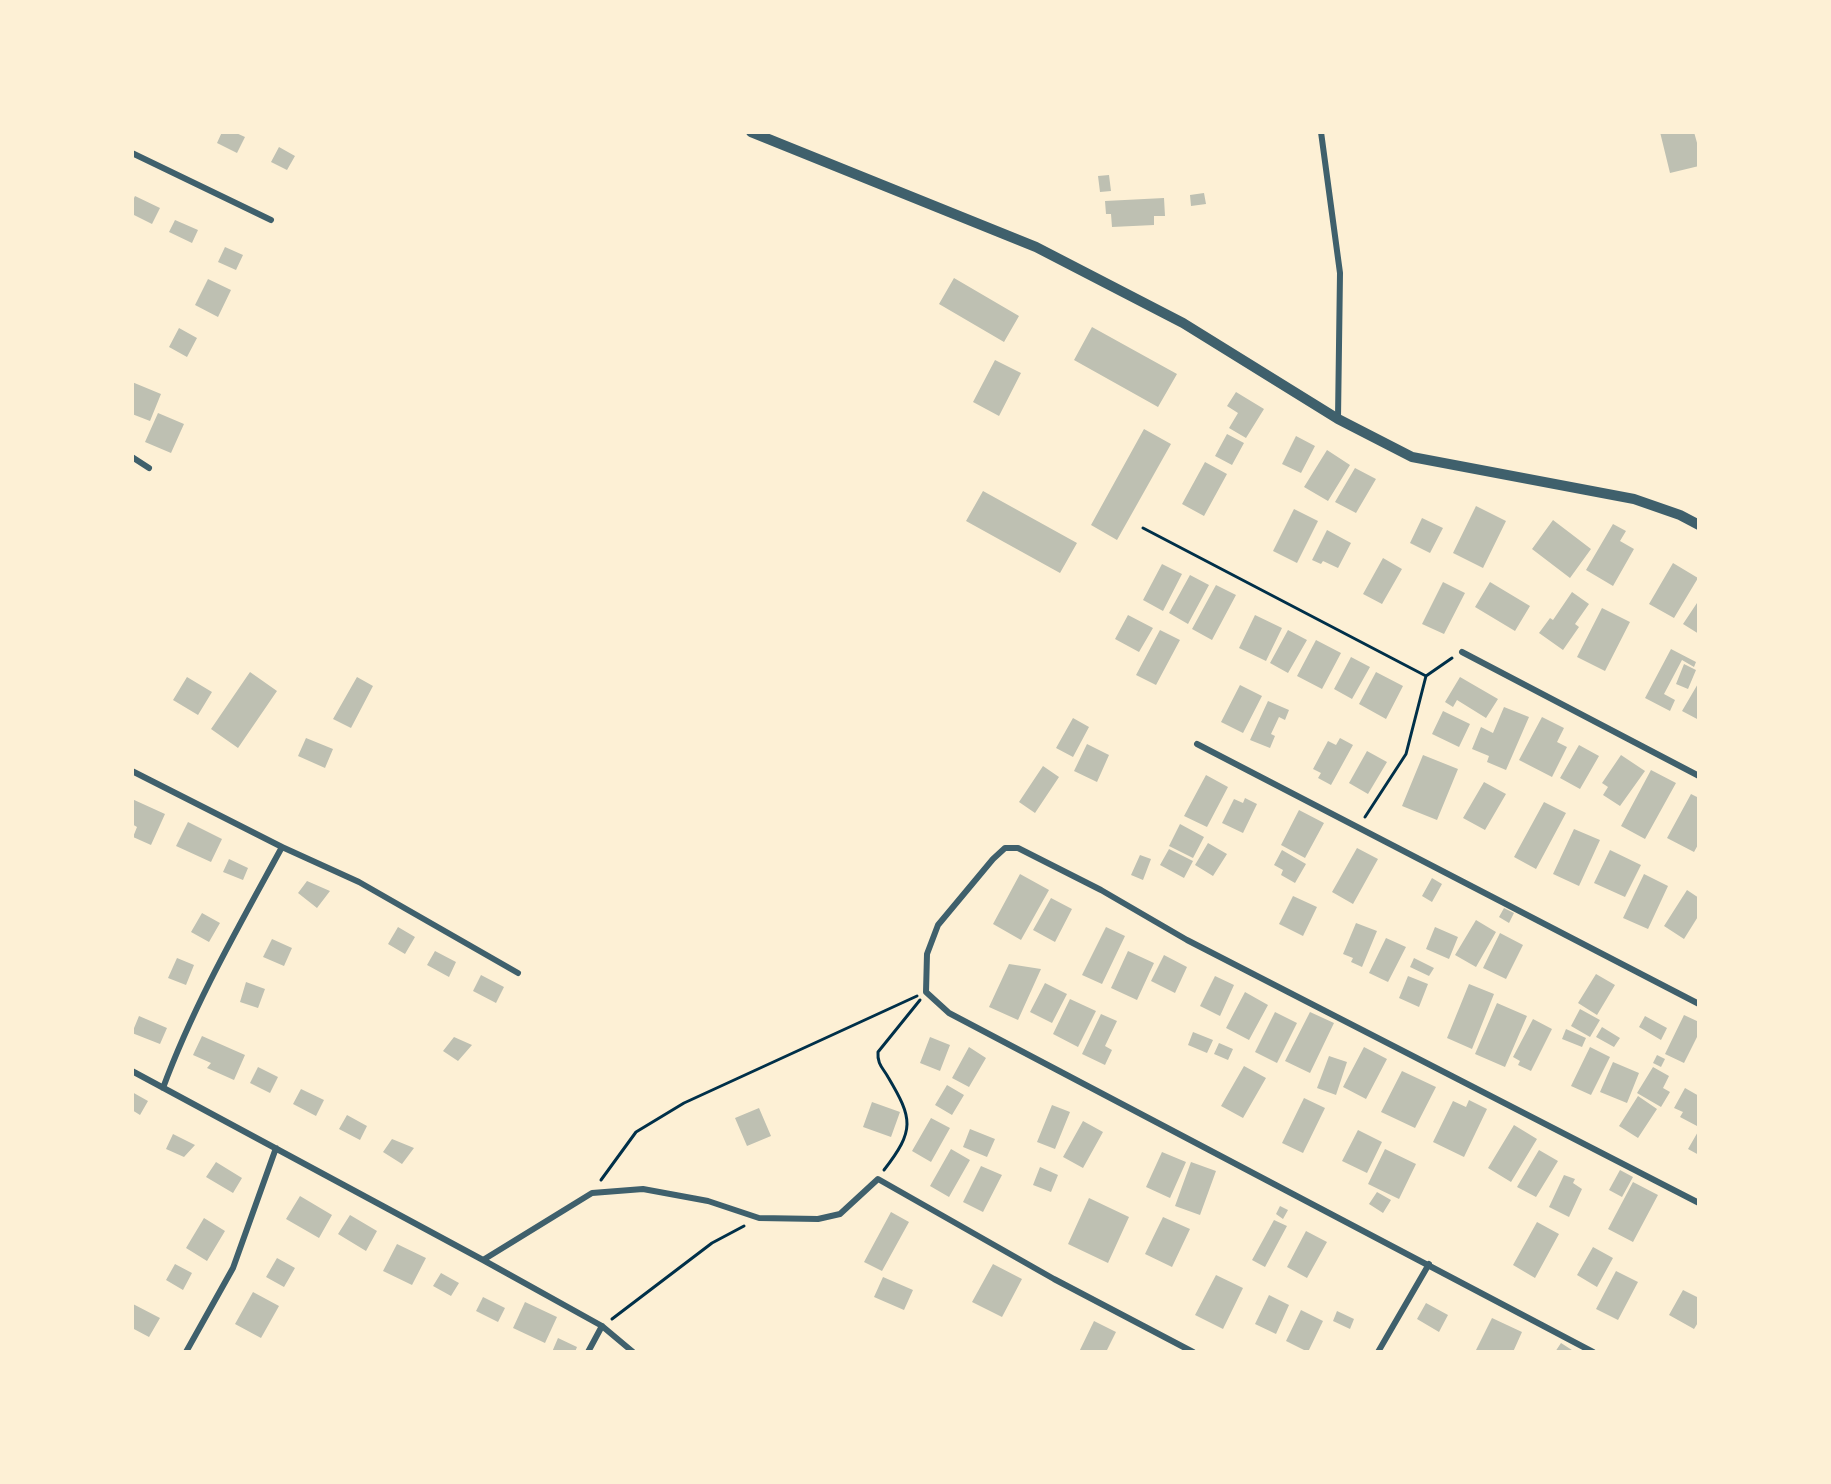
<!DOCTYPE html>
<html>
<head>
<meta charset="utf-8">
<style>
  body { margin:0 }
  #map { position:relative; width:1831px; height:1484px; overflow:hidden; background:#fdf0d5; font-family:"Fira Sans",sans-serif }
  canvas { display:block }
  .frame { position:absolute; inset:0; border:134px solid #fdf0d5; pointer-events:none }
</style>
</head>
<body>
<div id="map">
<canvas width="1831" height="1484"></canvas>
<div class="frame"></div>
</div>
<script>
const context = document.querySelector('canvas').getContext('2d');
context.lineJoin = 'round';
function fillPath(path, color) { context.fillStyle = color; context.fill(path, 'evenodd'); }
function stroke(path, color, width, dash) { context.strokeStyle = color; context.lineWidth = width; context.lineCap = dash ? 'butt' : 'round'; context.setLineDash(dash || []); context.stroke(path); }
const building = new Path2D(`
  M222,132H234L245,137L237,153L217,143Z
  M1660,132H1694L1699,150V166L1670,173Z
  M279,147L295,156L287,170L271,162Z
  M1109,175L1111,191L1100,192L1098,176Z
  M1204,193L1206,204L1191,206L1190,195Z
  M135,196L160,208L152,224L132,214V202Z
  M1164,198L1165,216H1154V225L1112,227L1111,214H1106L1105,201Z
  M175,220L198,230L192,243L169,232Z
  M225,247L243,255L236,270L218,262Z
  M954,278L1019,316L1004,342L939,304Z
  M208,279L231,290L218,317L195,305Z
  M1092,327L1177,374L1158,407L1074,360Z
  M179,328L197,338L187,357L169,347Z
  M995,360L1021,373L999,416L973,402Z
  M132,382L161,394L150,421L132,414Z
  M1236,392L1264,409L1246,438L1229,428L1238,413L1227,406Z
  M158,413L184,424L171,453L145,442Z
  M1144,429L1171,444L1117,540L1091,525Z
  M1227,434L1244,443L1232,465L1215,456Z
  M1296,436L1315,446L1301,473L1282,464Z
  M1327,450L1350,465L1328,501L1304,487Z
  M1205,462L1227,474L1204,516L1182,504Z
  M1355,468L1376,479L1356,513L1335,502Z
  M983,491L1077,543L1060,573L966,521Z
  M1476,506L1506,521L1483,568L1453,553Z
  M1294,509L1318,521L1297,563L1273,551Z
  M1422,518L1443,528L1430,553L1410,543Z
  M1553,520L1591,549L1570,578L1532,549Z
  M1613,524L1626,531L1620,541L1634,549L1613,586L1586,570Z
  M1327,530L1351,543L1338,568L1323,561L1321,564L1312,560Z
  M1383,558L1402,569L1382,604L1363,594Z
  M1673,563L1698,578L1674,618L1649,604Z
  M1162,564L1182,574L1163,611L1143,600Z
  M1190,575L1209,585L1188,624L1169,613Z
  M1443,582L1465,593L1444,634L1422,624Z
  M1490,582L1530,606L1515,631L1475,607Z
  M1216,585L1236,595L1212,640L1192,629Z
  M1572,592L1589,604L1575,624L1579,627L1563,650L1539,633L1550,618L1553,620Z
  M1699,600V634L1683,624Z
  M1602,608L1630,622L1605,671L1577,657Z
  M1128,615L1153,628L1139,652L1115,639Z
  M1255,615L1282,628L1266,661L1239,648Z
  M1160,630L1180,640L1156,685L1136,675Z
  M1288,630L1307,640L1288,673L1270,663Z
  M1316,640L1341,653L1322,689L1297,676Z
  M1671,649L1696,662L1694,667L1682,660L1664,694L1675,700L1670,711L1645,698Z
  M1351,657L1370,667L1352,699L1334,689Z
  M1684,664L1696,670L1688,689L1676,684Z
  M250,672L277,691L238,748L211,729Z
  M1376,672L1403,686L1386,719L1359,704Z
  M187,677L212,692L198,715L173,700Z
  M357,677L373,686L351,728L333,719Z
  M1460,677L1498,699L1486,718L1457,700L1453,707L1445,702Z
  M1699,682V720L1682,711Z
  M1240,685L1262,696L1243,733L1221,722Z
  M1268,701L1289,710L1285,720L1279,717L1271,734L1275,736L1270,748L1250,740Z
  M1504,707L1529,717L1506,770L1487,762L1489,756L1472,749L1481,727L1493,733Z
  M1443,711L1470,724L1459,747L1432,734Z
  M1542,717L1564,728L1557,742L1567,747L1552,777L1519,760Z
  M1073,718L1089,727L1073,757L1056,748Z
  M306,738L333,749L325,768L298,756Z
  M1340,738L1353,745L1331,785L1318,778L1321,773L1313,769L1328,741L1336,745Z
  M1087,744L1109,755L1097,782L1074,771Z
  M1579,745L1599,756L1580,789L1560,778Z
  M1367,751L1387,762L1368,794L1349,783Z
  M1423,755L1458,769L1437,820L1402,806Z
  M1621,755L1645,771L1620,806L1603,795L1608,787L1602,783Z
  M1043,766L1059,777L1035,813L1019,802Z
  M1651,770L1676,783L1645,839L1621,826Z
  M1206,775L1228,787L1207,827L1184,816Z
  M1484,782L1506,794L1485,830L1463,818Z
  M1691,794L1699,798V843L1694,852L1667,838Z
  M1245,798L1257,804L1243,833L1222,823L1234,799L1243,803Z
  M132,799L165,814L151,845L133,837L137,827L132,824Z
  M1544,802L1566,813L1536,869L1514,857Z
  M1299,810L1324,823L1305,858L1281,845Z
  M188,822L222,839L211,862L176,846Z
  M1180,824L1204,837L1193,858L1169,846Z
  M1574,829L1600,840L1579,886L1553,874Z
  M1208,843L1227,854L1213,876L1195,865Z
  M1357,848L1378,859L1353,904L1332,892Z
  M1169,849L1193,861L1184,878L1160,865Z
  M1282,850L1306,864L1295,883L1281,875L1283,870L1274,865Z
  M1610,850L1641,865L1625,897L1594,883Z
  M1140,855L1151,859L1143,880L1131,875Z
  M229,859L248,868L243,880L223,872Z
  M1020,874L1049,890L1021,940L993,924Z
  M1644,874L1668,886L1648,929L1623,918Z
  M1432,878L1442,884L1432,902L1422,896Z
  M307,881L330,891L317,908L298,893Z
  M1687,890L1699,898V915L1684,939L1664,926Z
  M1293,896L1317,907L1303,936L1279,924Z
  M1051,898L1072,909L1055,942L1033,930Z
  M1504,908L1514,913L1509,923L1499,917Z
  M202,913L220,923L209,942L191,932Z
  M1476,920L1496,932L1476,967L1455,955Z
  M1356,923L1377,931L1362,967L1351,962L1353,958L1343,954Z
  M398,927L415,937L405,954L388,944Z
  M1106,927L1125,936L1102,984L1082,975Z
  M1435,927L1458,937L1449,959L1426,949Z
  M1500,933L1523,945L1506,979L1483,968Z
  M1386,938L1406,947L1388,982L1369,973Z
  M272,939L292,948L284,966L263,957Z
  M435,951L456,962L449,977L427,965Z
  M1128,951L1154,963L1137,1000L1111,988Z
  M1164,955L1187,967L1175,993L1151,981Z
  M177,958L194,965L186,985L168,978Z
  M1414,958L1434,968L1429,976L1410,967Z
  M1009,964L1041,969L1018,1020L989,1007Z
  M1596,974L1615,985L1597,1015L1578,1003Z
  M481,975L504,987L496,1003L473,991Z
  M1215,976L1234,985L1220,1016L1200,1006Z
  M1408,976L1428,984L1419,1007L1399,998Z
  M246,982L265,989L258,1008L240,1002Z
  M1045,983L1067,994L1052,1023L1030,1012Z
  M1469,984L1494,994L1472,1049L1447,1038Z
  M1245,992L1268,1005L1249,1040L1226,1028Z
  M1070,999L1096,1011L1078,1047L1053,1034Z
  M1497,1003L1527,1016L1505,1067L1475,1054Z
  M1580,1009L1600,1020L1590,1037L1571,1026Z
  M1275,1012L1297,1023L1277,1063L1255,1052Z
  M1310,1012L1334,1023L1310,1073L1285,1061Z
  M1101,1014L1117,1021L1105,1046L1112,1050L1105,1065L1082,1054Z
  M1684,1015L1699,1022V1033L1684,1063L1665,1054Z
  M139,1016L167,1028L160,1044L132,1033Z
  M1645,1016L1667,1028L1661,1040L1639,1027Z
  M1533,1019L1552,1029L1531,1071L1518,1065L1520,1061L1513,1057Z
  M1602,1027L1620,1038L1614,1047L1596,1037Z
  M1566,1029L1586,1038L1582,1047L1562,1039Z
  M1193,1032L1213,1040L1207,1053L1188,1045Z
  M202,1036L245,1055L234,1080L207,1068L211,1063L193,1055Z
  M454,1037L472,1045L458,1061L443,1051Z
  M930,1037L950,1045L940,1071L920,1063Z
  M1219,1043L1233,1049L1228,1060L1214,1054Z
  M969,1047L986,1058L969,1087L952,1078Z
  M1364,1047L1387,1059L1366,1099L1343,1087Z
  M1590,1047L1610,1057L1591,1095L1571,1086Z
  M1657,1055L1665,1059L1661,1067L1653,1063Z
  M1329,1056L1347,1062L1336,1095L1317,1088Z
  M1613,1062L1639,1073L1627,1103L1600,1092Z
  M1244,1066L1266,1078L1243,1118L1221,1106Z
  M258,1067L278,1077L270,1093L250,1083Z
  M1653,1067L1669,1076L1663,1088L1670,1092L1661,1107L1637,1093Z
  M1402,1071L1436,1087L1415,1128L1381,1112Z
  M947,1085L964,1095L952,1115L935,1105Z
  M1685,1088L1699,1096L1697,1126L1680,1117L1683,1112L1674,1108Z
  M301,1089L324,1100L316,1116L293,1104Z
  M132,1092L148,1101L140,1115L132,1110Z
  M1638,1096L1657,1109L1638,1138L1619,1126Z
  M1304,1098L1325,1108L1303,1153L1282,1143Z
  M1469,1100L1487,1109L1464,1157L1433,1142L1453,1101L1466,1107Z
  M872,1102L900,1112L891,1137L863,1127Z
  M1052,1105L1070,1112L1055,1149L1037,1142Z
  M759,1108L771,1136L747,1146L735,1118Z
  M347,1115L367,1126L360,1140L339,1129Z
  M931,1118L950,1128L931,1162L912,1151Z
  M1083,1121L1103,1132L1083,1168L1063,1157Z
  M1514,1125L1537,1139L1511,1182L1488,1168Z
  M970,1129L995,1139L987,1157L963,1147Z
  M1358,1130L1382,1142L1367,1173L1342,1161Z
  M1699,1130V1155L1688,1149Z
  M173,1134L195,1145L184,1157L166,1149Z
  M392,1139L414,1148L402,1164L383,1152Z
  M951,1149L970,1160L949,1197L930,1186Z
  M1385,1149L1416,1164L1399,1199L1368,1184Z
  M1539,1150L1558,1161L1536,1197L1517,1187Z
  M1162,1152L1186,1162L1170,1198L1146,1187Z
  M216,1162L242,1178L233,1193L206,1177Z
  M1191,1162L1216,1171L1200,1215L1175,1206Z
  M981,1166L1002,1175L983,1212L963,1202Z
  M1040,1167L1058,1175L1051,1192L1033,1185Z
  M1620,1170L1633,1177L1622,1197L1609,1190Z
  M1564,1175L1575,1179L1573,1183L1582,1189L1569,1217L1549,1207Z
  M1633,1182L1658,1195L1633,1242L1608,1229Z
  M1377,1192L1391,1200L1383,1213L1369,1204Z
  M300,1196L332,1215L319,1238L286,1219Z
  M1089,1198L1129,1217L1108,1263L1068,1244Z
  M1280,1206L1288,1210L1283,1219L1276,1214Z
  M891,1212L909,1222L882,1271L864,1262Z
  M350,1215L377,1231L366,1251L338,1234Z
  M1163,1217L1190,1229L1172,1267L1145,1254Z
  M204,1218L225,1231L207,1261L186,1248Z
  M1274,1220L1287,1226L1265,1267L1252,1260Z
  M1537,1222L1559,1234L1535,1278L1513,1265Z
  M1306,1231L1327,1242L1307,1278L1287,1267Z
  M397,1244L426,1258L412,1285L383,1271Z
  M1593,1247L1613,1258L1597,1287L1577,1275Z
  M277,1258L295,1268L284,1287L266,1277Z
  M175,1264L192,1273L183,1290L166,1280Z
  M993,1264L1022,1279L1002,1317L972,1302Z
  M1616,1271L1638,1282L1618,1320L1596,1309Z
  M441,1273L459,1283L451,1296L433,1286Z
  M1216,1275L1243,1288L1223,1329L1195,1315Z
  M883,1277L913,1290L904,1310L874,1297Z
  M1683,1290L1699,1298V1321L1694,1329L1669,1315Z
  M253,1292L279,1306L261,1338L235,1324Z
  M1269,1295L1289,1305L1276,1334L1255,1324Z
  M483,1297L505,1308L498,1322L476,1311Z
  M525,1302L557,1317L545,1343L513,1328Z
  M1426,1303L1448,1315L1439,1332L1417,1319Z
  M133,1304L160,1318L149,1337L132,1328Z
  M1301,1310L1323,1321L1308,1352L1286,1341Z
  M1337,1311L1354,1319L1350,1329L1333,1321Z
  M1492,1318L1522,1332L1513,1352H1475Z
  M1094,1321L1116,1332L1106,1352H1079Z
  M558,1338L577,1347L575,1352H552Z
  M1561,1343L1575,1352H1555Z`);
const path = new Path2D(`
  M1143,528L1426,676
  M1365,817L1406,754L1426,676L1452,658
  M884,1170C915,1130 913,1119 888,1077C883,1068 877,1064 878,1052L920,1000
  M601,1180L636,1132L684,1103L917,996
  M612,1319L712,1243L744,1226`);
const minor = new Path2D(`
  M1321,132L1340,273L1338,418
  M132,153L271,220
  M132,457L149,468
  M1462,652L1699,776
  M1197,744L1699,1004
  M132,771L282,847L359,882L518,973
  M132,1071L483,1260L602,1326L633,1352
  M163,1088C194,1004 239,926 282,847
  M483,1260L592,1193L643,1189L708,1201L759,1218L818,1219L840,1214L878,1179L1054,1279L1193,1352
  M186,1352L233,1268L276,1148
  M588,1352L602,1326
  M1378,1352L1429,1264
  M1593,1352L949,1013L926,992L927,954L938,925L993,859L1005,848H1018L1101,890L1187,940L1699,1203`);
const tertiary = new Path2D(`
  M751,132L1036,247L1183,323L1338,419L1412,457L1634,499L1680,515L1699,525`);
fillPath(building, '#bec0b2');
stroke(path, '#003049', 3);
stroke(minor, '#3f606c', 6);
stroke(tertiary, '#3f606c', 10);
</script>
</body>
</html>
